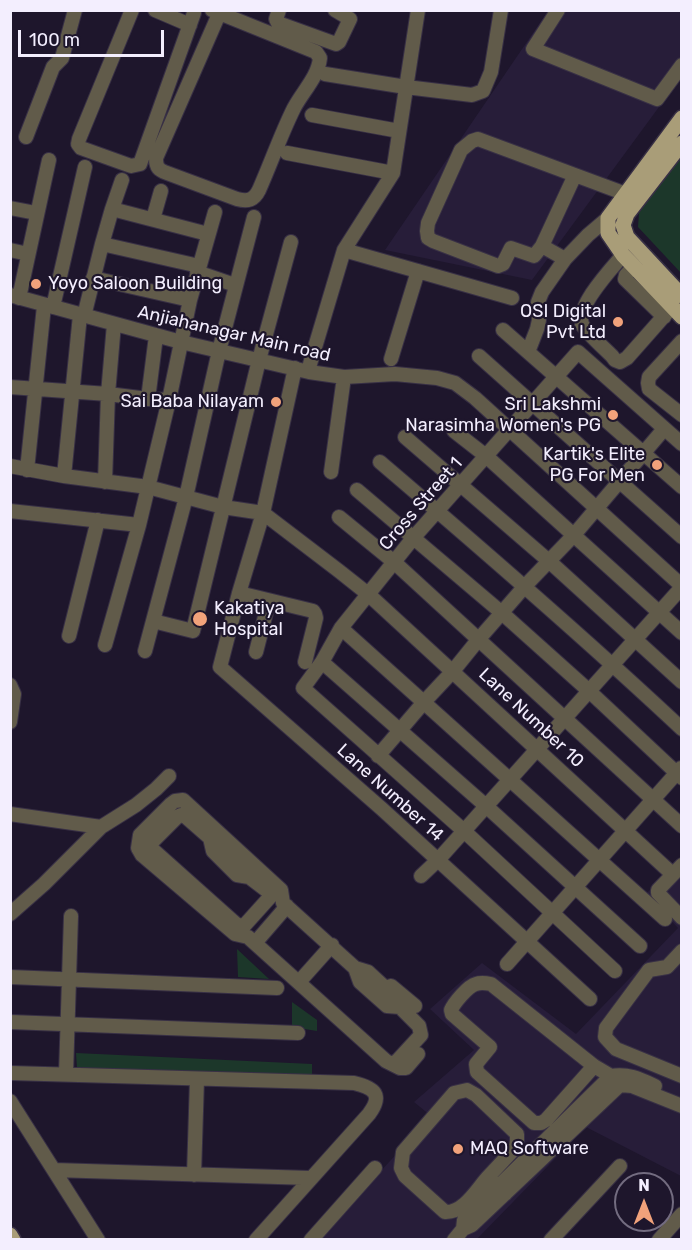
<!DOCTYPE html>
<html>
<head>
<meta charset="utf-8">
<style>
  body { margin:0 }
  #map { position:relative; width:692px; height:1250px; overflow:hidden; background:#1e162c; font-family:Rubik,sans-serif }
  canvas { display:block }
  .frame { position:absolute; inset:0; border:12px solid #f3eefe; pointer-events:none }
  .north { position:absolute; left:614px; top:1172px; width:60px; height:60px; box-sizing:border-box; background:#1e162c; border:2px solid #736c80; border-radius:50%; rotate:0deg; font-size:16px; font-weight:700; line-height:24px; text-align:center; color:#f3eefe }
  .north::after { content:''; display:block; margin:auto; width:21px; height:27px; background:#f1a27b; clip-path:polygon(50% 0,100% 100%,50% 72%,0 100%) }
  .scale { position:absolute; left:18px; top:30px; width:146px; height:27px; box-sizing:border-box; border:3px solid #f3eefe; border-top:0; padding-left:8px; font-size:18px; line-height:21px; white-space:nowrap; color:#f3eefe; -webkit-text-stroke:4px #1e162c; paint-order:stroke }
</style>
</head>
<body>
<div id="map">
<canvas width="692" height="1250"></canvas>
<div class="frame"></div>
<div class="north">N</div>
<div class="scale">100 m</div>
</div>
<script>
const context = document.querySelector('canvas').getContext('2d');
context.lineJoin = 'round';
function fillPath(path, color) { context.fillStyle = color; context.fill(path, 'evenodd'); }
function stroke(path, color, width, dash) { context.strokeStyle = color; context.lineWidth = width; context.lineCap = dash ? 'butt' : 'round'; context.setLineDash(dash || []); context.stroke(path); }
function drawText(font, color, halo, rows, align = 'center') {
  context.font = font + ' Rubik,sans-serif'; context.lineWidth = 4.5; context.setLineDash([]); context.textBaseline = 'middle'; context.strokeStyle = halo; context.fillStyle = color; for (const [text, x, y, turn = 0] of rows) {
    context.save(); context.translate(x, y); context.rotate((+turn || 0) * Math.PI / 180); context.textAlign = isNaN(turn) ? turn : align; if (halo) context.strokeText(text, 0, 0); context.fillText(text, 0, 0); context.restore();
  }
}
const built = new Path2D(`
  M548,11H681V77L532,280L385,250Z
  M681,858V1176L586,1127L477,1239L318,1240L431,1116L414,1102L474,1050L430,1009L482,963L576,1034L678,928L646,894Z`);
const green = new Path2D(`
  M681,153V273L638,227L639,213Z
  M237,949L269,979L238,977Z
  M292,1002L317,1020V1031L292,1027Z
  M76,1053L312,1064V1075L77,1068Z`);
const minor = new Path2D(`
  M132,10L79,139L78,144L81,148L131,166L140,164L194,13
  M155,10L190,25
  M212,10L316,52L320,58C318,77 303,91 294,108C281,134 271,163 259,190C254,200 248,202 237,199L167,173C159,170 156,168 156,158L219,14
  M279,10L276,19L278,23L336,44L339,42L350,19L335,10
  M558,10L533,49L657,99L682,65
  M325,74L406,87L472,95L483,91L491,72L501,10
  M312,115L399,131
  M26,137L53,67L62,58L75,10
  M287,153L393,173
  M10,208L36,213
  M112,209L122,180
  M608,218L588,235L565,259L542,292L538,302L539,320L537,329L528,352L682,487
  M153,219L161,191
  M102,244L199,266
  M542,246L575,175
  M10,250L28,254
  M344,250L512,298
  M623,255C612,268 573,309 583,326C588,334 604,348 612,356L615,360L620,362L627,358L672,307
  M565,259L542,246L534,256L511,248L503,264L498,266L433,241L428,238L427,231L428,223L461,150L472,141L478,139L626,194
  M633,267L626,275L625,279L664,317
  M197,272L235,285
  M93,278L190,300
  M10,295L181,342L309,372L344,377L395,374L437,378L455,383L475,398L682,586
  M19,298L49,160
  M53,307L85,167
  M84,316L102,244L112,209L208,234
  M503,330L528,352
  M682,341L649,377L648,383L649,389L682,415
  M479,356L682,537
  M391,359L418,271
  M310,364L344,250L393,173L418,10
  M295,368L263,513L239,593L220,667L382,809L590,999
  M10,387L108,394L148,399L169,400
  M148,399L156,336
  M454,431L486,456L682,633
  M405,437L550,562L682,682
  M380,462C482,549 584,637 682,729
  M10,466L64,476L148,487L223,507L263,513L339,571L368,594L668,870
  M27,470L44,306
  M331,472L344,377
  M64,476L80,315
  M105,482L108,394L114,324
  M357,490L502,613L588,690L682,778
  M10,511L139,525
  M339,517L394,562L682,826
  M239,593L313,611L315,614L316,618L305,662
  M153,621L193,631L259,360L291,242
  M341,628L665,919
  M69,636L98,520
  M105,645L139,525L169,400L190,300L215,212
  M145,651L186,497L219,351L254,217
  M256,652L269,601
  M322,662L486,806L640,946
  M10,685L14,694L10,722
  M378,756L424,702L453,671L478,640L525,586L573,536L664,429
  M183,800L281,890L283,903L355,968L368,972L394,996L400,1007L419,1026L421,1035L398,1060L394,1063H390L386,1061L248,937L235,934L142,855L138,848L140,835L171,804L175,801Z
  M10,814L101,827
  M181,815L186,817L210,838L222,842L246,867L249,877L270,893V897L243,927L236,924L152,849L151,846L153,841L177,817Z
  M210,838L213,851L237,875L249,877
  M682,865L658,890V893L682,918
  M421,876L438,860L682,587
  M10,914L44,884L101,827L136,805L156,789L169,776
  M255,943L287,906
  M682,951L667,967L649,970L606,1028L605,1037L616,1049L682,1076
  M507,964L681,768
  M355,968L360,982L387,1006L400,1007
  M615,971L464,831L303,688L322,662L341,628L414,537L578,352L682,444
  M10,977L277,988
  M299,982L332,945
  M391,986L415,1006
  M10,1022L298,1033
  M390,1063L400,1068H406L418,1054
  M594,1066L546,1120L541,1123H534L477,1072L476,1064L490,1047L452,1014L451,1010C454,1003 468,986 476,984C481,982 486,983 491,984L594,1066L611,1076L620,1085
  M10,1073L354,1083C375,1088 383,1095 369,1114L256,1240
  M66,1074L71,916
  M10,1101L98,1240
  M54,1170L310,1178
  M194,1175L197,1079
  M488,1177L516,1147L517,1141V1134L476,1095L467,1090L454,1093L403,1152L401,1168L405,1176L445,1212C464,1213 477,1189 488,1177L505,1194
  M463,1229L464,1220L611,1076C628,1073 640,1079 655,1086
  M311,1240L375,1168
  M454,1240L463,1229L472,1225L620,1085L632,1086L682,1106
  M551,1240L620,1166
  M659,1240L682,1214`);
const major = new Path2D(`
  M682,118L608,218V233L623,255L682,317
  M682,143L627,214L623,225L627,237L682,296
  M10,1235L13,1240`);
const markers = [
  [36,284,6,"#f1a27b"],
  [618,322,6,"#f1a27b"],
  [276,402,6,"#f1a27b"],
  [613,415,6,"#f1a27b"],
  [657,465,6,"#f1a27b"],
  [200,619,8,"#f1a27b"],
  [458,1149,6,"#f1a27b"]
];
const poiNames = [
  ["Yoyo Saloon Building",48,284,"left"],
  ["OSI Digital",606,312],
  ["Pvt Ltd",606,333],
  ["Sai Baba Nilayam",264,402],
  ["Sri Lakshmi",601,405],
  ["Narasimha Women's PG",601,426],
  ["Kartik's Elite",645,455],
  ["PG For Men",645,476],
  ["Kakatiya",214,609,"left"],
  ["Hospital",214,630,"left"],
  ["MAQ Software",470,1149,"left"]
];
const streetNames = [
  ["Anjiahanagar Main road",234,334,13],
  ["Cross Street 1",421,504,-49],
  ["Lane Number 10",531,718,43],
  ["Lane Number 14",390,793,42]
];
fillPath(built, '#271d39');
fillPath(green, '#1c372a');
stroke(minor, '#383045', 16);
stroke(major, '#383045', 18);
stroke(minor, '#615b4a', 14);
stroke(major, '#a99d78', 15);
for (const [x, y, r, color] of markers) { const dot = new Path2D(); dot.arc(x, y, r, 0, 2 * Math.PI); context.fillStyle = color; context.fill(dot); stroke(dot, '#1e162c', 2); }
drawText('18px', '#f3eefe', '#1e162c', poiNames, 'right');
drawText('18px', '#f3eefe', '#1e162c', streetNames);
</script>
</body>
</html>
